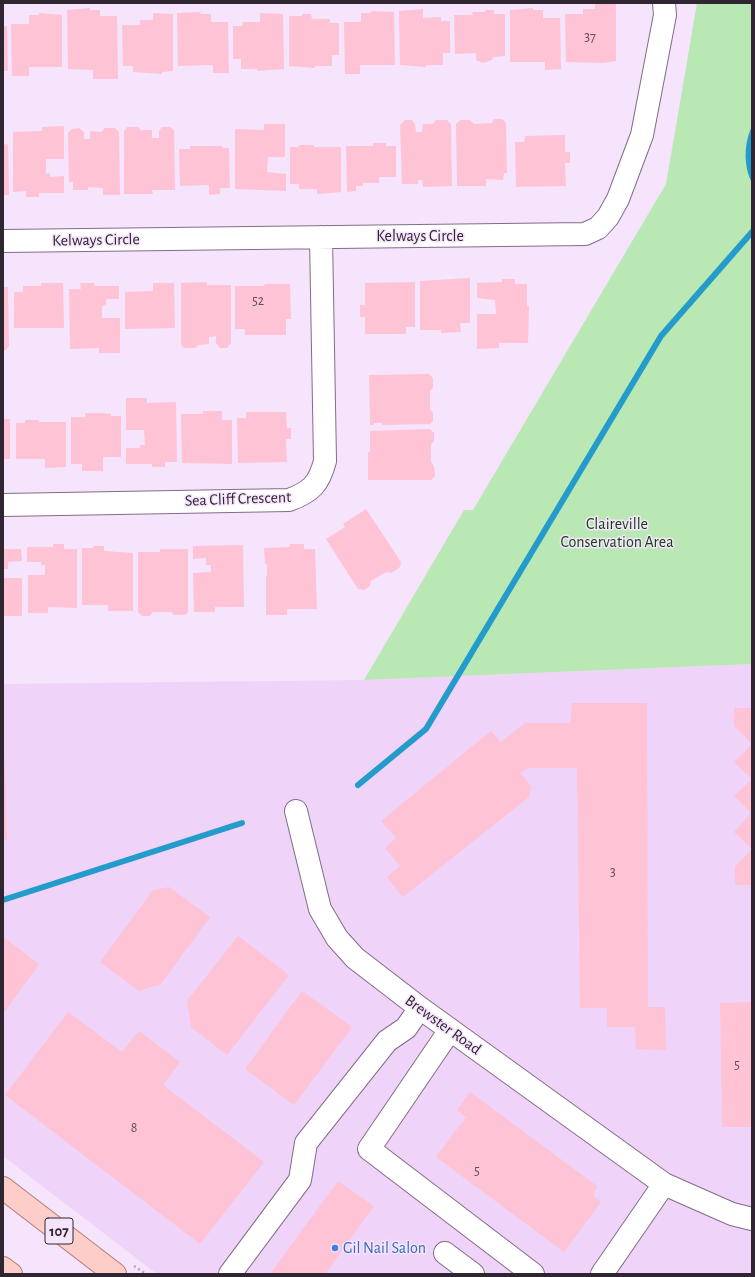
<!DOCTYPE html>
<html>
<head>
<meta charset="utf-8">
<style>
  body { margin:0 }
  #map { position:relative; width:755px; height:1277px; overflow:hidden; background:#f6e3fc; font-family:"Alegreya Sans",sans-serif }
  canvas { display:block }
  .frame { position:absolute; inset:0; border:4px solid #2f2631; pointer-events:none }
</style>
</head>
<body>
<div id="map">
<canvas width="755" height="1277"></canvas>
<div class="frame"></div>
</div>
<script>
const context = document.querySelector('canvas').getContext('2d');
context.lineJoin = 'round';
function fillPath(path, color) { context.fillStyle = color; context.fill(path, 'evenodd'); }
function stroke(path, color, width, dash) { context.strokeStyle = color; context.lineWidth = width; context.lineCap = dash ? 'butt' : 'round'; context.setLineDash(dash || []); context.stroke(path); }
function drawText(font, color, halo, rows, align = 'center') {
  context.font = font + ' "Alegreya Sans",sans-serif'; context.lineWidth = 3; context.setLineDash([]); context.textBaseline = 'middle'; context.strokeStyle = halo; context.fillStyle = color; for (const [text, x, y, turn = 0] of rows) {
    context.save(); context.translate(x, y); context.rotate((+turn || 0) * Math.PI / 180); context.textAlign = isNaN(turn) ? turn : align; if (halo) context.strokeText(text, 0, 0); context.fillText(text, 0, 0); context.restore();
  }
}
const built = new Path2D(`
  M752,664V1274H157L3,1156V684L364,680Z`);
const green = new Path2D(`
  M697,3H752V664L364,680L464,510H473L666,184Z`);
const water = new Path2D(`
  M752,126V183C743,166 744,143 752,126Z`);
const stream = new Path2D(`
  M358,785L426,729L661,336L752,232
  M3,900L242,823`);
const building = new Path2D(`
  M595,3H616V61L603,63L566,62L565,14H583V9H595Z
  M90,8V10H100V16H117L118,79H93V70L68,69L67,10Z
  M533,8V10H543V18H560L561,69L545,70V62H510V10Z
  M423,9V18L441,17V21H450V53H443V65H426V67L400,65L399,11Z
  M485,10H494V14H505V56L493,57L492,60L483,63L476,60V53L455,54L454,15H473L472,12H485Z
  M371,11L394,12L395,65H360V74H345L344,22H361V13H371Z
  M201,12L200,14H211V22H228L229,73H213V65L178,66L177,13Z
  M39,13L62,15V67H29V76H12L11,24H29V15H39Z
  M153,13L173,14V71L162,72V74L133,72V66H123L122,25H140V20H153Z
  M260,13L283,14L284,69L257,71V69H241V59H233V26H242L243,22H260Z
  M302,14H311L312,19H330V23H339V55H332V66H315V68L289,66V16H302Z
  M3,26H7L8,71H3Z
  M494,119H502L506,123L507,173H504L503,180L486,179V186H457L456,124L460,120H470L474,124L492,123Z
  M405,120H412L415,124L416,132H422L423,124H433L436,120H447L451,124L452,186L423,187L422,180H418V184H402L400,125Z
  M264,124H285V157H268L267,172L286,174V191L235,189V129L264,130Z
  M64,126V159H46V174L50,173V177L64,176V193H39V197H26V191L13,192V132L42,131V127Z
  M127,127H138L141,130H152V138H159V131L162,127H170L174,130L175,190H152L153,194H124V131Z
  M79,128L84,132V139H90V131L101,132L105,128H115L119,132L120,195H103V188L88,187V190H73V182H69L68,133L72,129Z
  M565,135V152H570V163H565L566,186L516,187L515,142H524L525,136Z
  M373,143H386V146H396V177H379V183H363V186H356V191L347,192L346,146H373Z
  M8,144L9,195H3V145Z
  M299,145H314V147H341V192L317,194V189H299V184H290V147H299Z
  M190,146H222L223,148H229L230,188H220V194L209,195V185L180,186L179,149H190Z
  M470,278V323H460L461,332L441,333V330H420V281Z
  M502,279H515V284H527V306H529L528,343H499V348L477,349V314H496L495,300L477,298V283L502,282Z
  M207,282V285H231V343L227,348H220L216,343V336L209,337V344L198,345L195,348H184L181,345V283Z
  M415,282V327H406V334H365V317H360V305H365V283Z
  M41,283H63L64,328H14V292H23V286H41Z
  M80,283H94L95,286H119V299H106V305L102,306V318H120V353H99V348L70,349L69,289H81Z
  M153,283H174L175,328L125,329V292L153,291Z
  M265,284H290L291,319H286V335H245V329H235V286H264Z
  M3,287H8L9,346L6,350H3Z
  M429,374L433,378V388L430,391V410L433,413V421L430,424L382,425V423H374V425H370L369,375Z
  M126,398H147V403L176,402L177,462H165V467H152V464H126V448H140V445H145L144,430H126Z
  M203,411H222V420H232V464L182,463L181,414H203Z
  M246,412H286L287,428H291V439H286L287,462L238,463L237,418H246Z
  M85,413H101L111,414V416H121V457H103V471H82V464H71V417H85Z
  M3,419H10V459H3Z
  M25,420H39V422H66V467L45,468V459H16V423H25Z
  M430,429L434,433V441L431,444V462L434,466L435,476L431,480H368V452H370V431Z
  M366,509L401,562L400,567L391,573L386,572L371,581L370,586L364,590L358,589L326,539L345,527L343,524Z
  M53,544H64V549H77V608L48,607V613H28V575H45V565H41V562H27V547H53Z
  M290,544H304V549H315L317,609H287V615H266V576L267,575V564H265L264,548L290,547Z
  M243,545L244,607H215V612H194L193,573L211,572V565H206V558L193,559V546Z
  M93,546H104V551L133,553V611H108V605H82V548H93Z
  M3,549H21L22,561L8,562V569H3Z
  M160,549H188V612L185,615H174L171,612H153L150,616H142L138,612V552H160Z
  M3,578H22V616H3Z
  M572,703H647L648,1007H665L666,1050L636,1049L635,1027H607V1008H580L577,768H528L521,773L531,787L529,797L403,897L387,877L400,866L385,848L396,838L381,821L491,731L501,742L525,723H570Z
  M734,708H752V885H735V867L752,849L734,832L751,813L734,796L752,779L734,762L752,744L734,726Z
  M3,713L7,839L3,840Z
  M169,887L210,917L161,984L139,991L100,962L153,890Z
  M238,936L289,975L227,1055L191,1027L187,1001Z
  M3,937L39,964L3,1014Z
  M302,991L352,1027L294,1105L245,1069Z
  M752,1002V1127H722L720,1003Z
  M68,1012L122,1052L139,1031L180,1062L163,1085L264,1162L200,1244L5,1095Z
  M470,1092L597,1186L593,1196L601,1202L564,1252L436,1157L466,1117L457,1110Z
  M338,1181L374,1206L325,1274H270Z`);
const path = new Path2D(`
  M134,1266L146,1274`);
const minor = new Path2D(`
  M3,241L585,234L598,228L608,217L618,199L642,135L665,15L664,3
  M3,505L289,500C311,492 319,484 325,461L321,237
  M296,811L320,909L337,938L355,958L420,1008L664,1184L732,1214L752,1219
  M450,1030L369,1149L533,1274
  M445,1253L473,1274
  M230,1274L300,1180L306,1143L387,1041L406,1028L420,1008
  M602,1274L664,1184`);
const major = new Path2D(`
  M3,1188L115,1274
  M3,1268L11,1274`);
const markers = [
  [335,1248,4,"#3f7fe0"]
];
const numberNames = [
  ["37",590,37],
  ["52",258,301],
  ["3",613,872],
  ["5",737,1065],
  ["8",134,1128],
  ["5",477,1171]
];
const shields = [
  [59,1231,28]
];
const shieldNames = [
  ["107",59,1231]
];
const streetNames = [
  ["Kelways Circle",420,236],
  ["Kelways Circle",96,240,-1],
  ["Sea Cliff Crescent",238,499,-2],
  ["Brewster Road",443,1025,36]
];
const parkNames = [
  ["Claireville",617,524],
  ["Conservation Area",617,542]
];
const shopNames = [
  ["Gil Nail Salon",343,1248]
];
fillPath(built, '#f0d3f8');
fillPath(green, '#b9e8b5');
fillPath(water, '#239bcb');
stroke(stream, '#239bcb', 6);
fillPath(building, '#ffc3d6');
stroke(minor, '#826d88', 24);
stroke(major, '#b47d7b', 24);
stroke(path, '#b7a7bc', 2.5, [2, 3]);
stroke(minor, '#fff', 22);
stroke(major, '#fdcdc8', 22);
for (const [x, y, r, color] of markers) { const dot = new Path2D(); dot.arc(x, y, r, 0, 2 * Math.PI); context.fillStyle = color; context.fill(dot); stroke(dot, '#f6e3fc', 1.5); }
drawText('14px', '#634d5a', null, numberNames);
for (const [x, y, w] of shields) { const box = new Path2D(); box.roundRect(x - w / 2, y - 13, w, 26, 3); context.fillStyle = '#f6e3fc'; context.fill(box); stroke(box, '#2f2631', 1); }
drawText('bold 15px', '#2f2631', null, shieldNames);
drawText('16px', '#2f2631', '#f6e3fc', streetNames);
drawText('16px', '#103f0f', '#f6e3fc', parkNames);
drawText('16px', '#366cbe', '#f6e3fc', shopNames, 'left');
</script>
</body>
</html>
